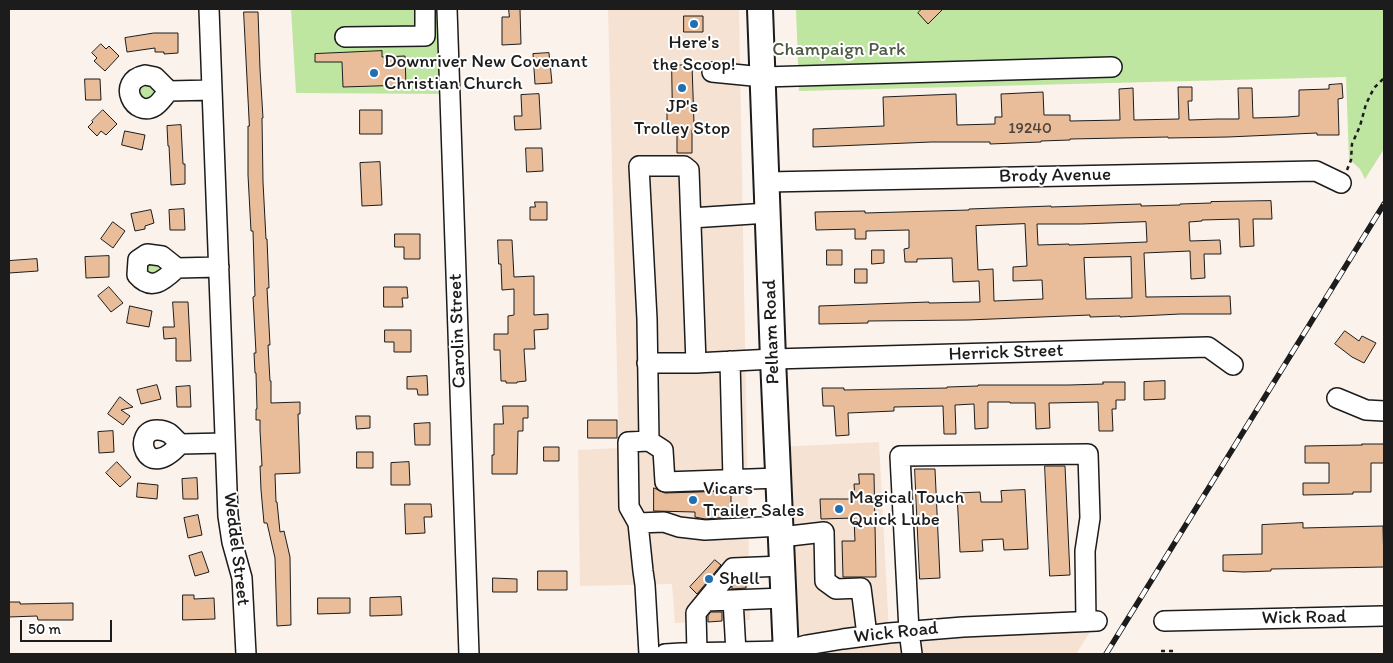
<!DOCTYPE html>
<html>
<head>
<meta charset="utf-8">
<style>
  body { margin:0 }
  #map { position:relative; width:1393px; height:663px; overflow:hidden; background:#fbf2eb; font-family:Itim,sans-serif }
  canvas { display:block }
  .frame { position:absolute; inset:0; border:10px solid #1c1c1c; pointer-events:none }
  .scale { position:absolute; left:20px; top:620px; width:92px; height:22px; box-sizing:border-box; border:2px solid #1c1c1c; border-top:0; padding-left:6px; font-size:15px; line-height:18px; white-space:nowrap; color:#1c1c1c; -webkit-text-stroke:4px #fff; paint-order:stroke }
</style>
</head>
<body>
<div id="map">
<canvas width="1393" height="663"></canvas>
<div class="frame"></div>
<div class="scale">50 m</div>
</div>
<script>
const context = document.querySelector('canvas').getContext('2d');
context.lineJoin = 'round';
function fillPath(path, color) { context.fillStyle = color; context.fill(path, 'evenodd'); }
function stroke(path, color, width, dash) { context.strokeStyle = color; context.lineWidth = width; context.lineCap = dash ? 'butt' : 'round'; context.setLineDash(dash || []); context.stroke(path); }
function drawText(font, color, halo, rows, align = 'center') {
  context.font = font + ' Itim,sans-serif'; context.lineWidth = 4; context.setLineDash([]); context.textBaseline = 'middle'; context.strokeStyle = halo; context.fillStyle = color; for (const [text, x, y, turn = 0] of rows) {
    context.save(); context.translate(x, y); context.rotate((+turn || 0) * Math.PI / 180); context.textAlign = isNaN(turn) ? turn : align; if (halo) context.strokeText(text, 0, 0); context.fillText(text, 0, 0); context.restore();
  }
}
const built = new Path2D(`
  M608,9H739L750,620L675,623L672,584L580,586L578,450L619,448Z
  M879,442L889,632L1097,621L1076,654H786L777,447Z`);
const green = new Path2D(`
  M291,9H441L444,94L296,93Z
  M796,9H1384V149L1365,179L1360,169L1349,159L1346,77L799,91Z
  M148,81L160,91L145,102L135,89Z
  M145,260L166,265L159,276L144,275Z`);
const building = new Path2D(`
  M509,9H520L521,44L502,45V17H509Z
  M922,9H943L928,24L918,13Z
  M244,12H258L260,69L263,118H262L263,182L266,239H267L269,288H267L270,345H268L270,381H271V403L300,402V414H298L300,473L275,474L276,502H277L280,532L284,531L290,557L291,625L277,626L275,558L267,523H264L261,490L260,466H262L260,430V420H256V409H257L256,373H255L254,353H256L253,297L255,296L253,231H251L248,175V126H249Z
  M684,16H703V32H684Z
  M154,33H178V53L164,54V52H155V48L127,52L125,38Z
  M101,44L106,49L109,46L119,56L105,71L94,61L97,58L92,53Z
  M382,51V57L405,56L406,85L343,87L342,62H315V54Z
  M549,53L552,83L535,84L533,54Z
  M672,65H692L694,124V130H692V153H677V130L667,131V111H672Z
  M85,79H100L101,100H86Z
  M1342,84L1343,98L1338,99L1339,135H1317V133L1228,137L1168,138V137L1070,139V140L1041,141V142L990,144V142H931L813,147V129L884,126L883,97L956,94L957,125L995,124V117H1002L1001,94L1043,92L1044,115H1070V121L1120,120L1119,89L1133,88L1134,120L1179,119L1178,87H1192V101H1188L1189,120L1218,119H1239L1238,88H1252L1253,118L1287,117L1299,116V90L1329,89V85Z
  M539,94L541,129L515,130L514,116H522L521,95Z
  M103,110L117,124L106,135L101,131L97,136L88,127L93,122L92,121Z
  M360,110H382V134H360Z
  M181,125L183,164H185V184L171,185L169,146H168L167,126Z
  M125,131L145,135L142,150L122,145Z
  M526,148H542L543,171L527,172Z
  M380,162L382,205L362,206L360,163Z
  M1271,201L1272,219H1253L1254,246L1240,247L1239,219L1202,220V221L1189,222L1190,241L1220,240L1221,254H1204L1205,278L1191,279L1190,251L1144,253L1146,297L1230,296L1231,314H1180L1120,317V316L1090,317V315L968,320L868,321V323L819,324V306L929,302V303L980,302L979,281L953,282L952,258L917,259V262H905L904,249L909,248V230L866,231V239H855V229L816,230L815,212L865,211V213L969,210V209L1051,206V207L1141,204V206L1180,205V204L1211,203V202ZM1146,222L1147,242L1069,245V244L1038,245L1037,224H1081ZM1025,224L1027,266L1013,267V281L1042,280L1043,299L994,301L993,269L978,270L976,226ZM1131,257L1132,298L1086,299L1084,258Z
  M535,202H547V220H530V207H535Z
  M184,209L185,230H170L169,210Z
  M151,210L154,223L145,226V229L135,231L131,214Z
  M113,222L125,231L113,248L101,239Z
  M395,234H420V259H404V247H395Z
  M498,240H512L514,277L534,276V315L548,314V329L534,330L535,349H524L526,381L517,382V383H506V381H501L500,350H494V334H508V316L514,315V289L502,290L501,264H499Z
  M827,250H842V265H827Z
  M872,250H884V263L872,264Z
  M109,256V277L86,278L85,257Z
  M37,259L38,271L9,273V261Z
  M855,269H867V283H855Z
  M109,287L123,303L111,312L98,296Z
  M384,287H407L408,298H402L403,307H384Z
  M173,302H188L191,361H176V338L164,339L163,327H174Z
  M130,306L152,311L149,327L127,323Z
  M385,330H411V352H394V342H385Z
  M1345,331L1359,341L1362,336L1376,343L1364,363L1352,357L1335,344Z
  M427,376L428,395H418L417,389H407V377Z
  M1165,381V399L1144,400V382Z
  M1103,382H1125V400H1116V409H1112L1113,431H1099L1098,402L1049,403L1050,428L1036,429L1035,403H1010V402H988V428L975,429L974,404L955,405L956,434H944L943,406L894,407V411L848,413L849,435L836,436L834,406H823L822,388H844V390L947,388V387L978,386V385H1069L1103,384Z
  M157,385L161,399L141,404L137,390Z
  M190,386L191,407H177L176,387Z
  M120,397L133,407L121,410L130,416L123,425L108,414Z
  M503,406H528V418H523V431H518L517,474H492V455H494V424H503Z
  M356,416H370V428L357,429Z
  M588,420H617V438H588Z
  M430,423V445H415L414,424Z
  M113,431L114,452L99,453L98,432Z
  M1362,444H1384V463H1371V492H1353V494L1303,495V483H1329V463H1305V446L1362,445Z
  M544,447H559V461H544Z
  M357,452H373V468H357Z
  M117,462L131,477L120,487L106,473Z
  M409,462L410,485H391V463Z
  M1045,466H1065L1070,575L1050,576Z
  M915,469H935L940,578L920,579Z
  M859,474H874L876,577H843L842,541H855L854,518L821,519L820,499H855L854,484H859Z
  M197,478L198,499H183L182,479Z
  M138,483L158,485L157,499L137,497Z
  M654,488L665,493L731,491V517L705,519L695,517V512L654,511Z
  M1025,490L1028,549L1004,550L1003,539L982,540L983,551L960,552L957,493L980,492L981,502H1002L1001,491Z
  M405,504H431L432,517H424L425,533L406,534Z
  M198,515L202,535L188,538L184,518Z
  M1303,523V528L1383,526L1384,567L1271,569V571L1244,572L1223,571V555L1262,554V525Z
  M202,552L209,572L195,576L189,556Z
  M715,560L721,565L697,594L690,587Z
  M538,571H567V590H538Z
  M493,578L517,579V592H493Z
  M738,579H746V588L732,589V587Z
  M183,595H194V599L214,598L215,619L183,620Z
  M401,597L402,615L370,616V598Z
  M318,598H350V613L318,614Z
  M9,602H20V604L73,603V620H38L37,616L9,617Z
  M711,612H722V621L708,622V616Z`);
const path = new Path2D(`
  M1347,170L1351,160L1352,144L1360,126L1366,104L1374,88L1384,78
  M1161,651H1176`);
const minor = new Path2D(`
  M209,9L228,516L232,542L242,578L246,654
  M447,9L469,654
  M345,37L425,36V10
  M712,72L763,77L1112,67
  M145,75L155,77L169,91C164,96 160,103 155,106C134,119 115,81 145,75Z
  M169,91L212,90
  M767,182L1316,171L1341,183
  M691,218L768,213
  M177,268C164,280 152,292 137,275L138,260L147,254L162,256L177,268L219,267
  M730,361L733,480
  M647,363H696
  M1337,398L1366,410L1384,411
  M649,441L663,450L665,482L779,478
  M180,444C144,485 131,428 158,430C162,430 165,431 169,433C173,436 177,441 180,444L225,443
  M638,523L664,522L679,527L705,530L781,526
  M781,537L824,532L825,581L836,589L861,588L867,635
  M733,600L736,652
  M706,601L784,598
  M1164,621L1384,616
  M697,652L696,613L733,568L783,566
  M649,654L645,585L643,571L638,523L629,507L628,442L649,441L647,319L639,166H684L689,170L696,363L773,359L1208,347L1233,365
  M665,654L681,653L786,651L807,645L843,639L889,633L963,627L1097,621
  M912,654L909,631L900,456L1088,454L1090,518L1085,551L1086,621`);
const major = new Path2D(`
  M760,9L773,359L786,654`);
const rail = new Path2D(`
  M1106,654L1384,204`);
const markers = [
  [694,24,5,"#1f6fb2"],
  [374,73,5,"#1f6fb2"],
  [682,88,5,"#1f6fb2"],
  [693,500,5,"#1f6fb2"],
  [839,509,5,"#1f6fb2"],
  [709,579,5,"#1f6fb2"]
];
const numberNames = [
  ["19240",1030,129]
];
const poiNames = [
  ["Here's",694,43,"center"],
  ["the Scoop!",694,65,"center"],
  ["Downriver New Covenant",384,62],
  ["Christian Church",384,84],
  ["JP's",682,107,"center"],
  ["Trolley Stop",682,129,"center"],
  ["Vicars",703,489],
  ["Trailer Sales",703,511],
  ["Magical Touch",849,498],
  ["Quick Lube",849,520],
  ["Shell",719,579]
];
const parkNames = [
  ["Champaign Park",839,50]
];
const streetNames = [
  ["Brody Avenue",1055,176,-1],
  ["Carolin Street",458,331,-92],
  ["Pelham Road",772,332,-92],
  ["Herrick Street",1006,353,-2],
  ["Weddel Street",236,549,83],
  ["Wick Road",1304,618,-1],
  ["Wick Road",896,633,-6]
];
fillPath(built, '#f6e2d2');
fillPath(green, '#bfe6a1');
fillPath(building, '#e9bd99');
stroke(building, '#1c1c1c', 1);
stroke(minor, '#1c1c1c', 22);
stroke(major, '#1c1c1c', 28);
stroke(path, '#1c1c1c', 2.5, [4, 4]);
stroke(minor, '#fff', 19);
stroke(major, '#fff', 24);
stroke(rail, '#1c1c1c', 5.5);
stroke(rail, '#fff', 4, [11]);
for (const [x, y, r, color] of markers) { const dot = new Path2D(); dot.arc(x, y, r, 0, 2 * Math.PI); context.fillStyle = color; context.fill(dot); stroke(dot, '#fff', 2); }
drawText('16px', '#4f443b', null, numberNames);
drawText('19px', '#1c1c1c', '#fff', poiNames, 'left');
drawText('19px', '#4d5944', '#fff', parkNames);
drawText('19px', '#1c1c1c', '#fff', streetNames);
</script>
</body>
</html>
